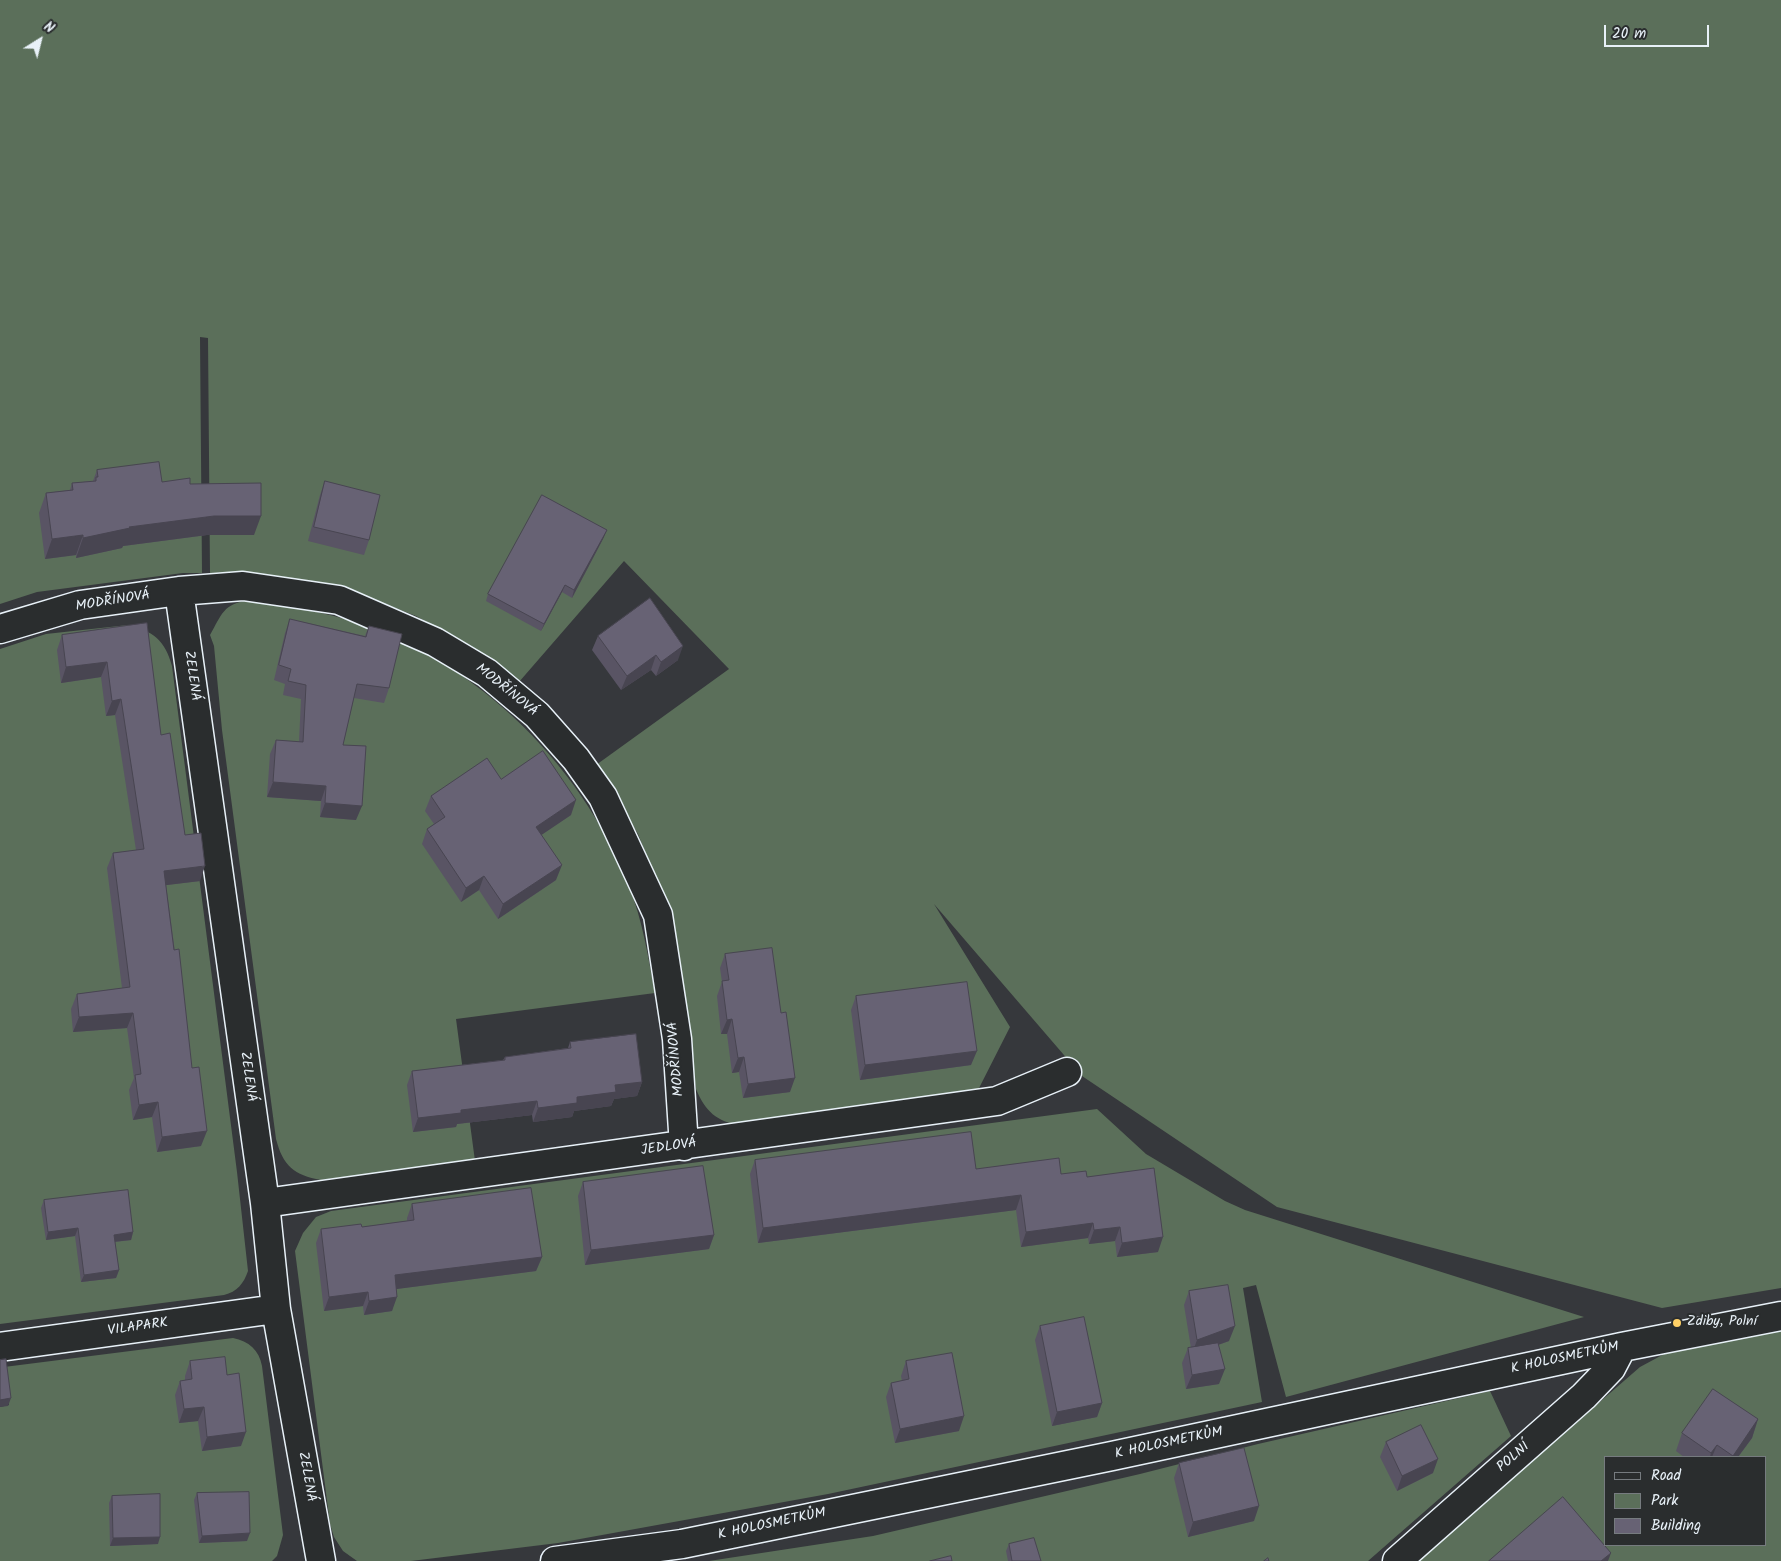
<!DOCTYPE html>
<html>
<head>
<meta charset="utf-8">
<style>
  body { margin:0 }
  #map { position:relative; width:1781px; height:1561px; overflow:hidden; background:#36383c; font-family:Kalam,sans-serif }
  canvas { display:block }
  .legend { position:absolute; left:1604px; top:1456px; width:162px; height:90px; box-sizing:border-box; background:#2a2d2e; border:1px solid #767b7f; margin:0; padding:6px 9px; list-style:none; font-size:15px; color:#e8f1f8 }
  .legend li { display:flex; align-items:center; gap:10px; height:25px }
  .legend b { width:25px; border:1px solid #767b7f }
  .north { position:absolute; left:15px; top:15px; width:50px; height:50px; -webkit-text-stroke:4px #2a2d2e; paint-order:stroke; rotate:36deg; font-size:14px; font-weight:700; line-height:20px; text-align:center; color:#e8f1f8 }
  .north::after { content:''; display:block; margin:auto; width:18px; height:22px; background:#e8f1f8; clip-path:polygon(50% 0,100% 100%,50% 72%,0 100%) }
  .scale { position:absolute; left:1604px; top:25px; width:105px; height:22px; box-sizing:border-box; border:2px solid #e8f1f8; border-top:0; padding-left:6px; font-size:15px; line-height:18px; white-space:nowrap; color:#e8f1f8; -webkit-text-stroke:4px #2a2d2e; paint-order:stroke }
</style>
</head>
<body>
<div id="map">
<canvas width="1781" height="1561"></canvas>
<ul class="legend">
<li><b style="height:6px;background:#2a2d2e"></b>Road</li>
<li><b style="height:14px;background:#5b6f5a"></b>Park</li>
<li><b style="height:14px;background:#676274"></b>Building</li>
</ul>
<div class="north">N</div>
<div class="scale">20 m</div>
</div>
<script>
const context = document.querySelector('canvas').getContext('2d');
context.lineJoin = 'round';
function fillPath(path, color) { context.fillStyle = color; context.fill(path, 'evenodd'); }
function stroke(path, color, width, dash) { context.strokeStyle = color; context.lineWidth = width; context.lineCap = dash ? 'butt' : 'round'; context.setLineDash(dash || []); context.stroke(path); }
function drawText(font, color, halo, rows, align = 'center') {
  context.font = font + ' Kalam,sans-serif'; context.lineWidth = 4; context.setLineDash([]); context.textBaseline = 'middle'; context.strokeStyle = halo; context.fillStyle = color; for (const [text, x, y, turn = 0] of rows) {
    context.save(); context.translate(x, y); context.rotate((+turn || 0) * Math.PI / 180); context.textAlign = isNaN(turn) ? turn : align; if (halo) context.strokeText(text, 0, 0); context.fillText(text, 0, 0); context.restore();
  }
}
const green = new Path2D(`
  M0,0H1781V1288L1662,1308L1277,1207L1082,1076L934,904L1010,1027L975,1096L740,1125C717,1122 705,1111 696,1089L677,950L663,897L638,834L596,765L729,669L624,561L519,682L475,649L416,616L357,593L320,583L250,572L210,573L208,338L200,337L202,573H183L37,592L0,604Z
  M249,600C278,605 306,609 334,616C467,651 581,760 629,887C643,921 648,957 655,993L456,1019L475,1161L321,1180C294,1175 283,1166 276,1139L222,730L214,646L210,635C222,614 223,604 249,600Z
  M128,625C153,631 165,640 172,666L237,1172L248,1271C244,1283 237,1292 224,1295L0,1324V649L46,634Z
  M1097,1109L1146,1154L1225,1201L1245,1210L1584,1317L1286,1397L1256,1285L1243,1288L1262,1402L828,1494L558,1543L411,1561H357L343,1551L334,1537L330,1524L295,1251L303,1233L316,1217L331,1211Z
  M1781,1330V1561H1417L1640,1367L1666,1353ZM1605,1457H1765V1545H1605Z
  M233,1338C249,1341 259,1350 262,1366L283,1535L277,1556L272,1561H0V1407L9,1405L4,1367Z
  M1490,1391L1511,1436L1368,1561H709L873,1536L1140,1474L1258,1444Z`);
const minor = new Path2D(`
  M179,591L265,1203L276,1309L321,1561
  M0,629L80,605L179,591L243,586L339,600L435,642L487,673L537,715L576,759L603,797L658,915L677,1039L684,1146
  M265,1203L997,1101L1067,1072
  M0,1347L276,1309
  M555,1561L682,1544L1112,1456L1622,1347L1781,1316
  M1397,1561L1584,1396L1611,1368L1622,1347`);
const wall = new Path2D(`
  M97,470L162,482L190,484L254,535H207L123,546L122,548L76,558V555L45,559L39,513L46,493L70,490L72,483L93,481Z
  M325,481L369,540L364,555L308,541L320,495Z
  M604,537L572,598L562,592L541,631L486,601L488,594Z
  M290,619L365,636L369,626L389,688L384,703L354,698L343,745L356,820L320,817L321,801L267,797L270,754L276,740L299,742L301,699L283,695L285,684L274,680L285,633Z
  M147,623L161,735L185,835L200,881L166,885L201,1146L157,1152L152,1117L133,1120L129,1090L134,1078L127,1028L73,1032L71,1009L77,994L122,988L107,868L113,853L136,850L115,715L106,716L101,677L61,683L57,650L62,635Z
  M598,636L678,660L656,676L651,670L621,690L592,650Z
  M501,779L571,815L541,835L556,880L498,919L479,890L461,902L422,844L427,829L434,824L425,811L431,796Z
  M725,954L790,1092L743,1098L739,1072L732,1073L727,1034H721L717,996L722,982L720,968Z
  M856,996L971,1065L860,1080L851,1010Z
  M570,1042L642,1082L637,1096L614,1099L611,1106L574,1111L572,1117L533,1122L532,1115L457,1124L456,1127L413,1132L407,1085L412,1071L503,1060L505,1057L568,1048Z
  M755,1160L976,1169L1061,1174L1087,1177L1158,1252L1117,1257L1115,1241L1089,1244L1088,1238L1021,1247L1016,1210L758,1243L750,1174Z
  M583,1182L714,1235L709,1249L585,1265L578,1196Z
  M44,1200L133,1232L131,1240L115,1242L119,1270L116,1278L81,1282L75,1236L46,1240L41,1208Z
  M412,1204L542,1257L536,1271L396,1289L392,1311L364,1315L363,1306L324,1311L316,1243L321,1229L362,1227L407,1221V1218Z
  M1189,1291L1229,1341L1218,1345L1219,1384L1186,1389L1182,1363L1188,1348H1191L1184,1305Z
  M1040,1326L1102,1403L1097,1417L1052,1426L1035,1340Z
  M190,1361L227,1375L241,1446L202,1451L198,1421L179,1423L175,1395L180,1381L185,1380V1376Z
  M906,1361L959,1431L895,1443L886,1397L891,1383L902,1381L901,1376Z
  M1758,1419L1752,1438L1738,1457H1684L1676,1451L1682,1433Z
  M1386,1442L1433,1473L1397,1491L1380,1457Z
  M1179,1463L1254,1521L1188,1537L1174,1478Z
  M197,1493L247,1541L199,1543L194,1500Z
  M112,1496L158,1544L110,1546L109,1503Z
  M1009,1544L1041,1561H1008L1006,1551Z`);
const shadedWall = new Path2D(`
  M214,516H261L254,535H207L123,546L122,548L76,558L83,538L129,527Z
  M607,530L604,537L572,598L574,590Z
  M83,535L76,555L45,559L52,539Z
  M565,585L562,592L541,631L544,624Z
  M683,646L678,660L656,676L661,662Z
  M656,655L651,670L621,690L627,676Z
  M107,662L101,677L61,683L66,667Z
  M121,699L115,715L106,716L112,701Z
  M273,782L326,786L321,801L267,797Z
  M576,800L571,815L531,842L536,827Z
  M325,803L362,806L356,820L320,817Z
  M562,865L556,880L498,919L503,904Z
  M205,866L200,881L159,886L164,871Z
  M484,876L479,890L461,902L466,888Z
  M133,1013L127,1028L73,1032L79,1017Z
  M732,1019L727,1034H721L727,1020Z
  M977,1051L971,1065L860,1080L865,1065Z
  M744,1057L739,1072L732,1073L738,1058Z
  M795,1078L790,1092L743,1098L748,1084Z
  M642,1082L637,1096L614,1099L611,1106L574,1111L572,1117L533,1122L538,1108L577,1097L615,1085Z
  M537,1101L532,1115L457,1124L456,1127L413,1132L418,1118L461,1110Z
  M158,1102L152,1117L133,1120L139,1105Z
  M207,1131L201,1146L157,1152L162,1137Z
  M1021,1195L1016,1210L758,1243L763,1228Z
  M1093,1223L1088,1238L1021,1247L1026,1232Z
  M1120,1227L1115,1241L1089,1244L1094,1230Z
  M78,1228L75,1236L46,1240L48,1232Z
  M133,1232L131,1240L112,1242L114,1235Z
  M714,1235L709,1249L585,1265L591,1250Z
  M1163,1237L1158,1252L1117,1257L1122,1243Z
  M542,1257L536,1271L389,1290L395,1275Z
  M119,1270L116,1278L81,1282L84,1275Z
  M368,1292L363,1306L324,1311L329,1297Z
  M397,1297L392,1311L364,1315L369,1301Z
  M1235,1326L1229,1341L1192,1354L1197,1340Z
  M1225,1369L1219,1384L1186,1389L1192,1375Z
  M11,1398L8,1406L0,1407V1400Z
  M1102,1403L1097,1417L1052,1426L1057,1412Z
  M204,1407L198,1421L179,1423L184,1409Z
  M964,1416L959,1431L895,1443L900,1429Z
  M1758,1419L1752,1438L1738,1457H1732Z
  M246,1432L241,1446L202,1451L207,1437Z
  M1717,1445L1712,1457H1710L1711,1453Z
  M1438,1459L1433,1473L1397,1491L1402,1476Z
  M1259,1506L1254,1521L1188,1537L1193,1522Z
  M250,1533L247,1541L199,1543L202,1536Z
  M160,1537L158,1544L110,1546L113,1538Z
  M1611,1553L1608,1561H1601Z`);
const building = new Path2D(`
  M159,462L162,482L190,478V484L261,483V516H214L129,527L130,528L83,538V535L52,539L46,493L73,490L72,483L96,481V477H98L97,470Z
  M325,481L380,495L369,540L314,527Z
  M542,495L607,530L574,590L565,585L544,624L488,594Z
  M650,598L683,646L661,662L656,655L627,676L598,636Z
  M290,619L366,637L369,626L402,634L389,688L357,684L343,745L366,746L362,806L325,803L326,786L273,782L276,740L303,742L306,685L288,681L291,669L279,665Z
  M147,623L161,735L170,733L185,835L201,833L205,866L164,871L174,950L179,949L192,1068L199,1067L207,1131L162,1137L158,1102L139,1105L135,1075L141,1074L133,1013L79,1017L77,994L130,987L113,853L144,849L121,699L112,701L107,662L66,667L62,635Z
  M543,751L576,800L536,827L562,865L503,904L484,876L466,888L427,829L445,817L431,796L487,758L501,779Z
  M772,948L781,1013L786,1012L795,1078L748,1084L744,1057L738,1058L732,1019L727,1020L722,981L729,980L725,954Z
  M967,982L977,1051L865,1065L856,996Z
  M636,1034L642,1082L615,1085L616,1092L577,1097V1103L538,1108L537,1101L461,1110V1113L418,1118L412,1071L505,1060V1057L571,1048L570,1042Z
  M971,1132L976,1169L1059,1158L1061,1174L1086,1171L1087,1177L1154,1168L1163,1237L1122,1243L1120,1227L1094,1230L1093,1223L1026,1232L1021,1195L763,1228L755,1160Z
  M703,1166L714,1235L591,1250L583,1182Z
  M531,1188L542,1257L395,1275L397,1297L369,1301L368,1292L329,1297L321,1229L361,1224L362,1227L414,1220L412,1204Z
  M128,1190L133,1232L114,1235L119,1270L84,1275L78,1228L48,1232L44,1200Z
  M1228,1285L1235,1326L1197,1340L1189,1291Z
  M1084,1317L1102,1403L1057,1412L1040,1326Z
  M1218,1343L1225,1369L1192,1375L1188,1348Z
  M952,1353L964,1416L900,1429L891,1383L909,1379L906,1361Z
  M225,1357L227,1375L239,1373L246,1432L207,1437L204,1407L184,1409L180,1381L192,1379L190,1361Z
  M6,1359L11,1398L0,1400V1360Z
  M1713,1389L1758,1419L1733,1456L1717,1445L1711,1453L1682,1433Z
  M1421,1425L1438,1459L1402,1476L1386,1442Z
  M1244,1448L1259,1506L1193,1522L1179,1463Z
  M249,1492L250,1533L202,1536L197,1493Z
  M160,1494V1537L113,1538L112,1496Z
  M1563,1497L1611,1553L1601,1561H1489Z
  M1034,1538L1041,1561H1012L1009,1544Z
  M951,1556L952,1561H930Z
  M1268,1558L1269,1561H1264Z`);
const markers = [
  [1677,1323,5,"#ffd166"]
];
const streetNames = [
  ["MODŘÍNOVÁ",113,602,-9],
  ["ZELENÁ",191,676,82],
  ["MODŘÍNOVÁ",506,691,39],
  ["MODŘÍNOVÁ",677,1059,-95],
  ["ZELENÁ",247,1077,82],
  ["JEDLOVÁ",669,1148,-8],
  ["VILAPARK",138,1328,-8],
  ["K HOLOSMETKŮM",1565,1359,-12],
  ["K HOLOSMETKŮM",1169,1444,-12],
  ["POLNÍ",1514,1458,-41],
  ["ZELENÁ",306,1477,80],
  ["K HOLOSMETKŮM",772,1525,-12]
];
const poiNames = [
  ["Zdiby, Polní",1687,1323]
];
fillPath(green, '#5b6f5a');
stroke(minor, '#e8f1f8', 31);
stroke(minor, '#2a2d2e', 28);
fillPath(wall, '#595464');
fillPath(shadedWall, '#484551');
fillPath(building, '#676274');
stroke(building, '#484551', 1);
for (const [x, y, r, color] of markers) { const dot = new Path2D(); dot.arc(x, y, r, 0, 2 * Math.PI); context.fillStyle = color; context.fill(dot); stroke(dot, '#2a2d2e', 2); }
drawText('14px', '#e8f1f8', '#2a2d2e', streetNames);
drawText('14px', '#e8f1f8', '#2a2d2e', poiNames, 'left');
</script>
</body>
</html>
